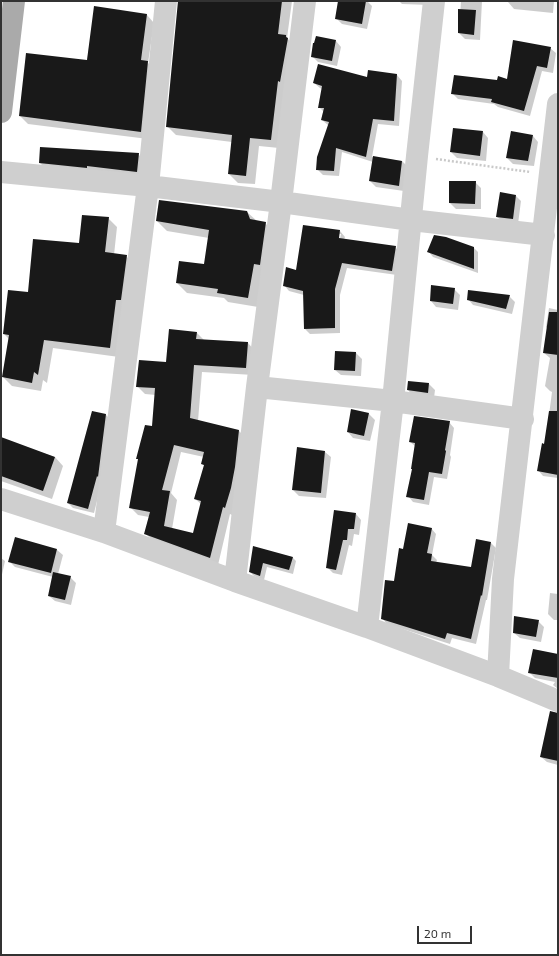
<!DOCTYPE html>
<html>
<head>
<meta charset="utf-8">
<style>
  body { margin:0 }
  #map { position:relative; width:559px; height:956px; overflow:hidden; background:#fff; font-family:"Exo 2",sans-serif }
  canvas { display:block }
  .frame { position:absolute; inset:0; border:2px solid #323232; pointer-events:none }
  .scale { position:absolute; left:417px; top:926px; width:55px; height:18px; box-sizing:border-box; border:2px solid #323232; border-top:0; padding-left:5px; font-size:12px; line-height:14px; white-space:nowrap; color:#323232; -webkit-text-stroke:3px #fff; paint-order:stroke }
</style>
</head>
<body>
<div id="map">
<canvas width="559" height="956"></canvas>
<div class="frame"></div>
<div class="scale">20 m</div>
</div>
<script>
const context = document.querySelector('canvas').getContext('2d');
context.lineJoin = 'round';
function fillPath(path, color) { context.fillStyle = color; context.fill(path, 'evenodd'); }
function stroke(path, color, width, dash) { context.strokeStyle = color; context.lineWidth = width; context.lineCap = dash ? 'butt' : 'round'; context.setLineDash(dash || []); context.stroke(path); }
const shadow = new Path2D(`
  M179,1H292L287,38L294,45L279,148L259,146L255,184L238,183L229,174L232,142L176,135L167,126Z
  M339,1H367L372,6L367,29L342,24L336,18Z
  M399,1H432L430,5L402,4Z
  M461,1H482L480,40L465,39L459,33Z
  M499,1H554L553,13L514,9L508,2Z
  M95,8L147,15L154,23L148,63L155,69L148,139L28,124L20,116L87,61Z
  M336,41L341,47L337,66L318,62L312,56Z
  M550,48L556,53L553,73L542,71L530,116L498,107L494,104L458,99L452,93L507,80Z
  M397,75L402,81L399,126L378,124L372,157L402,161L408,167L404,191L376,187L370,181L373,162L342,152L339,176L323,175L317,169L329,126L322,120L324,112L319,107L322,89L320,88L314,83Z
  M483,132L488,138L486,161L457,158L451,152Z
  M533,136L538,142L534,166L513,164L507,158Z
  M138,154L144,160L142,178L45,168L40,163Z
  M475,182L481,188V209H456L450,203Z
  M516,196L521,201L518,224L503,222L497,217Z
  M247,212L257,221L265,223L275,233L258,307L228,302L224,298L187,293L177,283L204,266L209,238L167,231L157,221Z
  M108,218L117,227L114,255L126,256L135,265L119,357L53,348L47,383L43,380L41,391L12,386L3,377L9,339L4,334L29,293Z
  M340,231L345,237L344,240L395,247L400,252L397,275L347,268L340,295V333L310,334L305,329L304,295L289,291L284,285ZM338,234H341L339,243Z
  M474,248L478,252V273L433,257L429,252Z
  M454,289L460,295L458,310L436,307L431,301Z
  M509,296L515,302L512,314L473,305L468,299Z
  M549,308L558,310V478L543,476L538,470L545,445L552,392L550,391L545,386L550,358L544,353L548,329L546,327Z
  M197,333L205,341L248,343L255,351L254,375L202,372L198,421L239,431L247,439L232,515L230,514L218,565L153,541L145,533L149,517L138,515L130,507L139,460L138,459L153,428L156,395L145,394L137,386L167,363ZM181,452L204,457L202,463L205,466L195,499L201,504L194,535L172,529L177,500L171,493Z
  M336,352L356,353L362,359L361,376L341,375L335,370Z
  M429,384L435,390L434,398L413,396L408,390Z
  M352,410L369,414L375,420L370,441L353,438L348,432Z
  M93,412L106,415L111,420L102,481L94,513L73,508L68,503Z
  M449,422L454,428L450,455L451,457L447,479L434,477L429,505L413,502L408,496L413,470L415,446L410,442Z
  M1,439L55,457L63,466L52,499L1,481Z
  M325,452L331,457L326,498L299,496L293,490Z
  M356,514L361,520L359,535L354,534L352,546L349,545L342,575L333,573L327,567Z
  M431,528L436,534L432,555L437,560L436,563L471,568L491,543L496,548L487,600H486L476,644L452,638L450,644L387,624L382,618L404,550Z
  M254,548L292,557L296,561L293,574L267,567L264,580L254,576L250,572Z
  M57,550L63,555L58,574L70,577L76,583L71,605L55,601L49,596L53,577L15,567L9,561Z
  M1,558L5,561L1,579Z
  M550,593L558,594V620H554L548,614Z
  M538,621L544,627L541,642L520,638L514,633Z
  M558,656V689L553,685L555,682L535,678L529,672Z
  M558,733V765L547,762L541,757Z`);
const building = new Path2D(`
  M178,1H282L278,34L286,35V37L288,38L280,82L278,81L271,140L250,138L246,176L228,174L232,135L166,127Z
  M338,1H366L362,24L335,19Z
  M94,6L147,14L141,60L148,61L141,132L19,116L26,53L87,60Z
  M458,9L476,10L474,35L458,33Z
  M316,36L336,40L332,61L311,57L313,43H314Z
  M513,40L551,47L547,68L537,66L524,111L491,102L492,99L451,94L454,75L497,80L498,76L507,79Z
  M318,64L367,77L368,70L397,74L394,121L373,119L366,157L336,148L334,171L316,170L317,157L329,122L321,120L324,108H318L322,86L313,83Z
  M453,128L483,131L480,156L450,152Z
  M511,131L533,135L528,161L506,158Z
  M40,147L139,153L137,172L87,166V168L39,163Z
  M373,156L402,161L399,186L369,181Z
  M449,181H476L475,204L449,203Z
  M500,192L516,195L513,219L496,217Z
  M159,200L247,211L250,219L266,222L260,265L254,264L248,298L217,293L218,289L176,283L179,261L204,264L209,230L156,221Z
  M82,215L109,217L105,252L127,255L121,300H116L110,348L44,340L38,375L34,372L32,383L2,377L9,335L3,334L8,290L28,292L33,239L79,243Z
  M303,225L340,230L339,238L396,246L392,271L342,263L335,289V328L304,329L303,291L283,286L286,267L296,270Z
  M434,235L446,237L474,247V269L427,252Z
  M431,285L455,288L453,304L430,301Z
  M468,290L510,295L506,309L467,300Z
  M549,312H558V355L543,353Z
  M169,329L197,332L196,339L248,342L246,368L194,365L190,418L239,430L235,467L231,488L225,508L223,507L210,558L144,534L150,512L129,508L138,459H136L145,425L152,426L155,388L136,387L139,360L166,362ZM174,445L204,452L201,464L204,465L194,499L201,501L193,533L164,526L170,491L162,490Z
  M335,351L356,352L355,371L334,370Z
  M408,381L429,383L428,393L407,390Z
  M351,409L369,413L364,436L347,432Z
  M92,411L106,414L98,477L97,476L88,509L67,503Z
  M549,411H558V475L537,471L542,443L544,444Z
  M414,416L450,421L445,450L446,451L442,474L429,472L424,500L406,497L412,469H411L415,443L409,442Z
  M1,437L55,457L43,491L1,476Z
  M297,447L325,451L321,493L292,490Z
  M334,510L356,513L354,529H348L347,540H343L336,570L326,568Z
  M408,523L432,528L427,553L432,554L431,561L471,567L476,539L491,542L482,596L481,595L471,639L447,633L445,639L381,619L385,580L394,581L399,548L403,549Z
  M15,537L57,549L51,573L8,562Z
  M253,546L293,557L289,570L263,563L260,576L249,572Z
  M53,572L71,576L65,600L48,596Z
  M514,616L539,620L536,637L513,633Z
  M533,649L558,654V678L528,673Z
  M550,711L558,713V761L540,757Z`);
const path = new Path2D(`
  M436,159L530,172`);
const minor = new Path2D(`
  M1,172L148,186L281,202L411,220L544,235
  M257,387L393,401L523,419
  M1,499L104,532L235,581L367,627L498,676L558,701
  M104,532L148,186L166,1
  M235,581L257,387L281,202L305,1
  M367,627L393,401L417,156L434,1
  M498,676L503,579L558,104`);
const major = new Path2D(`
  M1,112L14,1`);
fillPath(shadow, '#0003');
fillPath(building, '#191919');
stroke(path, '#c9c9c9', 2.5, [2, 2]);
stroke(minor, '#cfcfcf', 22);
stroke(major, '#aaa', 22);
</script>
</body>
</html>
